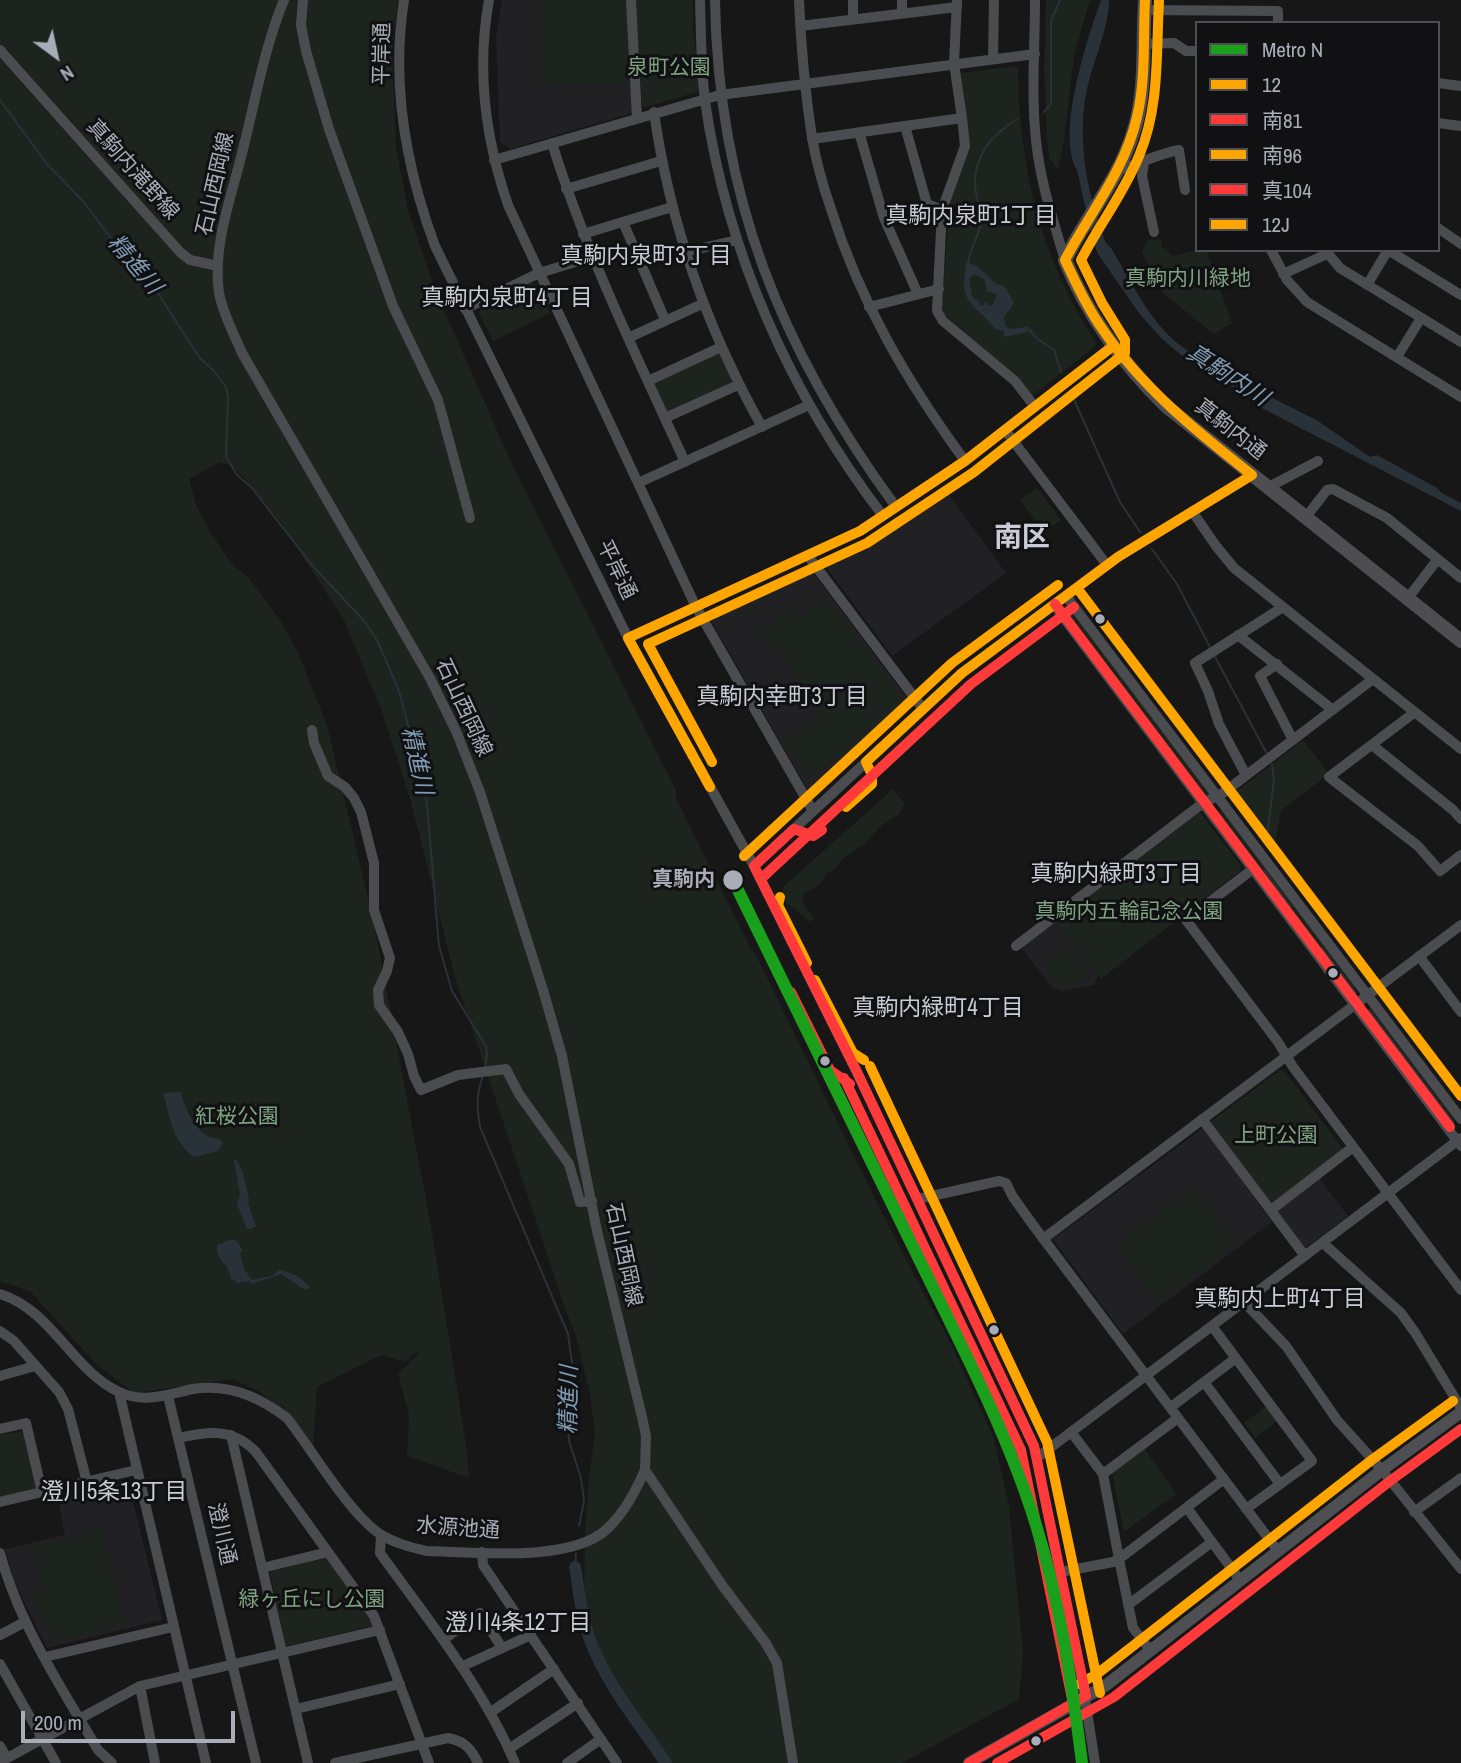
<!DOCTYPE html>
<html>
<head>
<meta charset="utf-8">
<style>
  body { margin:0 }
  #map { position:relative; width:1461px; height:1763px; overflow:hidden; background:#171717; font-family:"Archivo Narrow","Noto Sans JP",sans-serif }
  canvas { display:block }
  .legend { position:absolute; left:1195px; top:21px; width:245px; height:231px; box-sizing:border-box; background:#111113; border:2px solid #4d4f55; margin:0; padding:9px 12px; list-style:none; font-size:21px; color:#a8adb8 }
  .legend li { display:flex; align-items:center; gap:14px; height:35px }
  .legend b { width:35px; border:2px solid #4d4f55 }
  .north { position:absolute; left:21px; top:21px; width:70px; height:70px; -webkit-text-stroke:5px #111113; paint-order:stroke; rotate:147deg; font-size:19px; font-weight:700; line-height:28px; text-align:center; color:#a8adb8 }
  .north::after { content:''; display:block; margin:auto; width:24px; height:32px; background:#a8adb8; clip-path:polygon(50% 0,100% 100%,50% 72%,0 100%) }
  .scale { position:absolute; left:21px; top:1711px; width:214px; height:32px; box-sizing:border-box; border:4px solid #a8adb8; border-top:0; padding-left:9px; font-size:21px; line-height:24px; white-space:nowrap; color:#a8adb8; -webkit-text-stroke:5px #111113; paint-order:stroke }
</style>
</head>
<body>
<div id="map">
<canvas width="1461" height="1763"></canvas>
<ul class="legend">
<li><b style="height:9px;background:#1aa01a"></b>Metro N</li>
<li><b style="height:9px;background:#ffa500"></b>12</li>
<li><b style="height:9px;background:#ff3a3a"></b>南81</li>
<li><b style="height:9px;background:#ffa500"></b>南96</li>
<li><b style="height:9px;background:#ff3a3a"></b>真104</li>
<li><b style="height:9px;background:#ffa500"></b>12J</li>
</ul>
<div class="north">N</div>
<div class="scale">200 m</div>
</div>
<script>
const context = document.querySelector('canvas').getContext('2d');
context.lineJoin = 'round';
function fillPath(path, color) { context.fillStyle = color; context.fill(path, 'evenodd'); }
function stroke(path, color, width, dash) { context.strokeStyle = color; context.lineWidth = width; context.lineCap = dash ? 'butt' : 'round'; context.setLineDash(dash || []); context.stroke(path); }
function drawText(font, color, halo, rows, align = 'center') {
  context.font = font + ' "Archivo Narrow","Noto Sans JP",sans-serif'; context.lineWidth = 6; context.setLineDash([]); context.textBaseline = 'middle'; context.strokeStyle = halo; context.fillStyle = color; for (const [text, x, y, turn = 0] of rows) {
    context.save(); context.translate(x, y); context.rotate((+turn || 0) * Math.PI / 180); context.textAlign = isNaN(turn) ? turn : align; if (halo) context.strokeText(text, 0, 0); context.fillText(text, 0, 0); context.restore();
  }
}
const built = new Path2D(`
  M502,0H627L635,112L510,149L500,142L496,37Z
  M944,488L1006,573L892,656L824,564L825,559L868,539Z
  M805,568L811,570L910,702V706L815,792H809L709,617L711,612Z
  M1056,922L1098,975L1094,985L1063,991L1053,988L1021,947Z
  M1203,1128L1272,1222L1123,1334L1053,1239Z
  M1319,1177L1348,1216L1307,1247H1304L1277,1211L1278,1208Z
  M128,1481L162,1620L47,1648L14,1581L5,1549L65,1535L57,1495Z`);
const green = new Path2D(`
  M0,0H398L392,46L396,148L408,210L436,292L511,462L676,790V798L752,951L755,953L881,1211L953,1348L994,1439L1009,1506L1023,1653L1019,1699L902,1763H669L616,1684L592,1636L584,1604L585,1533L589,1475L595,1435L590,1394L576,1336L566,1311L455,977L410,798L382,712L344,620L279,520L244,478L230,465L220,462L189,479L196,505L210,532L233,565L249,578L282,623L299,655L327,725L373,919L431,1226L467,1451L469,1478L407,1456L409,1415L398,1374L422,1350L413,1354L406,1362L381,1355L317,1387L313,1447L279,1402L284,1411L259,1391L232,1379L134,1393L96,1364L30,1291L0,1281Z
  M541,0H624L628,85L540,83Z
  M635,0H693V30L701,85L697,92L646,107L642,106Z
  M1046,0H1090L1074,55L1064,141L1058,170L1049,158L1047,137L1044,70Z
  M1016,66L1018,69C1019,166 1041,261 1096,342L1094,347L1032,396L1017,378L945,315L942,307L950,199L970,146L961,73Z
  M1161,239V246L1173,256L1197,250H1206L1232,323L1214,334L1163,293L1142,253L1148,240Z
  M531,283L537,285L550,313L493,341L479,313L481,307Z
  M718,353L721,354L733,381L731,385L669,412L665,411L653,386L655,382Z
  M1037,488L1061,520L1044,532L1020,500Z
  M829,600L906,702L842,760L840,757L806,777L785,740L819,719L777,645L769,649L758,631L797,608L802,615Z
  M1070,609L1210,794L1207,797H1203L1065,613Z
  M1303,740L1329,774L1281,810L1274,850L1271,852L1231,800L1232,795Z
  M893,789L905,804L899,814L882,825L863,845L842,859L837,867L826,874L819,885L803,895V902L814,918L810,922L783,900V887Z
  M1223,809L1356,986L1349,991L1215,814Z
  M1200,812L1241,866L1240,871L1101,979L1056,922Z
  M1069,948L1089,975C1067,992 1058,987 1043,967Z
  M1371,1009L1378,1015L1455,1118L1453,1125L1450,1126L1366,1012Z
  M1280,1070L1285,1072L1343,1149L1341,1153L1275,1203L1270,1202L1210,1122Z
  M1194,1187L1237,1243L1159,1303L1116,1245Z
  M1269,1404L1280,1419L1255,1438L1244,1423Z
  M21,1431L23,1433L37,1486L35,1489L0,1498V1435Z
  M1145,1449L1176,1494L1124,1532L1112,1473Z
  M101,1529L126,1624L58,1642L52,1635L33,1598L44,1593L29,1547L77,1537Z
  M325,1556L372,1623V1626L287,1646L284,1644L270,1572Z`);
const water = new Path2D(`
  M1101,0H1109C1108,33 1092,62 1086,94C1077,143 1088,198 1106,243L1111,248C1132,282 1161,347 1203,356L1208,365L1318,421L1370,457L1377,455L1437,488L1442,493L1461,503V511L1258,406L1248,396L1187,360L1161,338L1139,313L1098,254L1092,237L1077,170C1056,132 1087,40 1101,0Z
  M966,262L977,266L995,283L1005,287L1014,303L1004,317L1005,326L1010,329L1027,327V332L1005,337L1003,334L1005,331L995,329C985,313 964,305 964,285C964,277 966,270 966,262ZM975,274L985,280L987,291L997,294L993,305L988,306L987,302H985L984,305H980L979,301L972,297L969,278Z
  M181,1092C185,1111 198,1138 219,1139L223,1143L218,1151L194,1157C172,1141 170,1117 163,1093Z
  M236,1159L243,1172L249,1200L248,1203L256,1226L251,1229H247L237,1204L240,1195L234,1160Z
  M232,1239L237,1241L243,1251L240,1253L244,1269L252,1280L272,1276L279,1270C290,1271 304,1279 310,1288L305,1290L281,1274L251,1284L250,1281L238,1283L231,1278L227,1266C221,1262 216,1253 217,1245Z`);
const stream = new Path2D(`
  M0,100L47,164L83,201L120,250L154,287L199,357L214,371L226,387L228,397L226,457L237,475L252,488L311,564L365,622L378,642L399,691L418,762L427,804L439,946L452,991L486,1046L487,1055L485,1067
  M1044,112L1051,104V21L1060,0
  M968,263C970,248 979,236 981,222C982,209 975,197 975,184C974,154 993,134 1017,119
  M1025,328L1027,327L1036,338L1054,350L1061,372
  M1071,393L1120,502L1140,532
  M1152,549L1177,584L1210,647
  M1214,655L1266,752
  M1266,845L1274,780L1272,764
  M1265,871L1291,907
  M1322,948L1356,993
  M1369,1010L1453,1122
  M483,1076C476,1093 477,1108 480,1127L568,1334L574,1378V1396L568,1424L569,1441L581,1478L584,1501L579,1526
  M575,1567L576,1553`);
const river = new Path2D(`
  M575,1567C579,1590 581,1615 589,1637C605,1683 639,1723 666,1763`);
const minor = new Path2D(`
  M284,0C265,46 256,97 244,145C233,193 212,244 219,293C223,314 234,334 242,353L430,678L456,731L480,792L543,990L562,1056L597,1231L642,1417L646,1436L645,1470
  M303,0L301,25L306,51L329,129L393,306L438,400L470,518
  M404,0C391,83 406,168 435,246L628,638L754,866L855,1068L1034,1446L1082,1679L1095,1763
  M489,0C476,71 485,138 508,205L696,607L813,811
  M631,0L637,118
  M700,0C701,33 701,68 705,101C727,253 790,394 883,516
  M715,0C718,196 781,350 896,507
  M799,0C801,45 805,92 812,137C816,162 823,186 831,209C860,302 908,383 965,461
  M1035,0C1035,46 1031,94 1036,140C1040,181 1053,220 1065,260
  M1144,10L1278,11V23
  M902,13V0
  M853,19V0
  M800,26L957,7
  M1143,44L1174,43L1186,51H1197
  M0,50L180,252L190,260L218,266
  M993,58L994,0
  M1438,83L1461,86
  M654,112C670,225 706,327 762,427
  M962,118L965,146L942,210L937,311L943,321L1015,381L1035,407
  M1438,123L1461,126
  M905,126L927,204L942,210
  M859,132L884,218L918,294
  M812,139L962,118L954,63L957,0
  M552,143C586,253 637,357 685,462
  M494,160L720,95L1035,54
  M1144,162L1142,176L1154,232
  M1117,171C1138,164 1157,154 1179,150L1185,190
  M566,189L661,161
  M623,222L665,320
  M1438,228L1461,244
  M583,234L672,207
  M1271,250L1287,280L1307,302L1461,397
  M1325,250L1340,268L1461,342
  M1388,250L1461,295
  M685,252L737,240
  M1283,274L1327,254
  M1367,285L1388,250
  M869,307L939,289
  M465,309L539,273L592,257
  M628,338L702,304
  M1397,357L1421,318
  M648,381L721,347
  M665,418L738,385
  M1005,430L1107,565
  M638,483L809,405
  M1269,487L1318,461
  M1192,511L1216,546L1234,568L1461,749
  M1306,517L1327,490L1333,489L1387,518L1461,578
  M808,556L923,709
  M1066,596L1461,1119
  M1408,598L1437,560
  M1054,605L1461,1146
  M1238,635L1333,710
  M628,638L860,531L965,461L1113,346
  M1277,664L1260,676L1293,740
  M1415,712L1329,777L1418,846L1440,871L1461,855
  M312,730L314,743L328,776L345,787L354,798L361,812L374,863V910L390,958L387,971L378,990L379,1005L398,1032L408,1054L414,1076L421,1090L458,1075L506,1069L519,1094L569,1164L580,1202L592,1201
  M1372,745L1453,810L1461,819
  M1246,775L1219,724L1208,691L1195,663L1283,607
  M754,866L962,673L1118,557L1252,475
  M1253,869L1186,920L1278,1042L1293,1067L1461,1290
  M1016,946L1203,803L1223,793L1373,679
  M1419,956L1461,1012
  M1202,1119L1305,1256
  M918,1199L999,1181L1006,1183L1013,1197L1033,1225L1278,1551
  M1271,1210L1353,1147
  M1043,1239L1461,925
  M1323,1243L1401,1313L1416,1334L1461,1408
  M0,1294C52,1310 73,1371 119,1392C145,1404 168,1394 193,1389C229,1383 260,1397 287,1418C313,1451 348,1512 380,1534C394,1543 410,1547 426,1551C474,1552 571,1563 607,1529C625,1512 635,1492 645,1470L722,1585L765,1642L777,1663L793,1763
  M1245,1303L1286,1346L1337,1420L1382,1470L1461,1569
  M1212,1326L1312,1461L1246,1509
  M0,1331L14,1341L59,1392L68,1409L87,1482
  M0,1376L35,1366
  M1204,1382L1280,1484
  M119,1392L206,1763
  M168,1396L256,1763
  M1171,1407L1236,1358
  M0,1429L26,1423L42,1492
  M231,1435L308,1763
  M179,1438C209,1431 233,1428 256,1452L374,1616L429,1763
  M1038,1457L1461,1138
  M1103,1474L1178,1418
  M0,1502L136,1470
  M1187,1508L1240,1580
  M1414,1512L1461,1478
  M381,1535L380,1553C429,1621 482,1686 515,1763
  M482,1552L483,1565L617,1763
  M0,1553C19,1624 61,1687 98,1750L112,1763
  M262,1568L328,1552
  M1061,1572L1113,1562L1119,1559L1103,1474L1071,1432
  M1128,1605L1212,1542
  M0,1635L25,1622
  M443,1640L480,1613L502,1648
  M1150,1650L1133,1628L1119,1559L1224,1479
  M45,1657L173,1627
  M0,1664L56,1763
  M463,1666L531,1635
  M140,1686L155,1763
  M296,1709L400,1684
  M491,1712L554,1669
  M0,1746L7,1758
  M509,1749L578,1703
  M0,1762L140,1686L380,1630
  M335,1763L448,1738C464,1741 471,1748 478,1763
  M567,1763L601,1739`);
const major = new Path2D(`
  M969,1763L1105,1686L1382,1470L1461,1412`);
const highway = new Path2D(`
  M1145,0C1142,43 1147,92 1133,133C1119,179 1086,217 1065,260C1088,316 1123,364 1166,406L1461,641`);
const bus1 = new Path2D(`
  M1145,0C1143,39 1146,79 1137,117C1125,170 1090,213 1065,260C1076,283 1086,306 1101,327C1141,387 1196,431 1252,475
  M628,638L860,531L965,461L1113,346
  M628,638L710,787
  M866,762L962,673L1118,557L1252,475
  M846,807L872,784V775L866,762`);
const bus2 = new Path2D(`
  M1055,604L1450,1127
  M764,876L971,684L1074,607
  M791,992L830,1070L850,1084
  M844,1078L1021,1450L1072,1699
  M997,1763L1114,1697L1390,1481L1461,1429`);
const bus3 = new Path2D(`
  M1077,588L1461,1096
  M744,856L952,663L1058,585
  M780,897L778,905L807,963
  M815,980L853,1053L864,1060
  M870,1066L1047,1442L1100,1693
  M1079,1684L1097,1674L1373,1459L1453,1401`);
const bus4 = new Path2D(`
  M822,830L813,836L794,829L754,866L857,1072L1034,1446L1086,1696
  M969,1763L1086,1696`);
const bus5 = new Path2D(`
  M712,762L648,644L867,543L974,472L1125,353V340L1102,303L1081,260C1099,225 1124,193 1139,156C1160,106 1156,53 1159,1`);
const metro1 = new Path2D(`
  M733,880C794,1005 855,1130 917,1255C960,1343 1007,1431 1036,1525C1060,1602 1072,1683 1082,1763`);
const markers = [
  [1100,619,6,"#a8adb8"],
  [733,880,11,"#a8adb8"],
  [1333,973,6,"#a8adb8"],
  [825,1061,6,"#a8adb8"],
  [994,1330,6,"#a8adb8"],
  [1036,1741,6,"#a8adb8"]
];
const streetNames = [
  ["平岸通",383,54,-89],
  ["真駒内滝野線",132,170,48],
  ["石山西岡線",216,184,-77],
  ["真駒内通",1230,430,38],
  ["平岸通",616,570,64],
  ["石山西岡線",463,708,65],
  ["石山西岡線",623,1255,78],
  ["水源池通",458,1529,4],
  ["澄川通",221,1534,77]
];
const parkNames = [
  ["泉町公園",669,68],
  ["真駒内川緑地",1188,279],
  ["真駒内五輪記念公園",1129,912],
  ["紅桜公園",237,1117],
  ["上町公園",1276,1136],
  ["緑ヶ丘にし公園",312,1600]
];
const stopNames = [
  ["真駒内",715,880]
];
const neighbourhoodNames = [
  ["真駒内泉町1丁目",971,217],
  ["真駒内泉町3丁目",646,257],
  ["真駒内泉町4丁目",507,299],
  ["真駒内幸町3丁目",782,698],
  ["真駒内緑町3丁目",1116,875],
  ["真駒内緑町4丁目",938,1009],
  ["真駒内上町4丁目",1280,1300],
  ["澄川5条13丁目",114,1493],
  ["澄川4条12丁目",518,1624]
];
const waterNames = [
  ["精進川",134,265,50],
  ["真駒内川",1227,376,33],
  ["精進川",416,761,77],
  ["精進川",570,1400,-89]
];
const districtNames = [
  ["南区",1022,538]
];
fillPath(built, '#212123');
fillPath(green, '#1d241e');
fillPath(water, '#2a3239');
stroke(stream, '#2a3239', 2);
stroke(river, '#2a3239', 12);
stroke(minor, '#4b4c50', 10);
stroke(major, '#4d4f52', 12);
stroke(highway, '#4e4e51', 14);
stroke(bus1, '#ffa500', 10);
stroke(bus2, '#ff3a3a', 10);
stroke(bus3, '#ffa500', 10);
stroke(bus4, '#ff3a3a', 10);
stroke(bus5, '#ffa500', 10);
stroke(metro1, '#1aa01a', 12);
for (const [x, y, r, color] of markers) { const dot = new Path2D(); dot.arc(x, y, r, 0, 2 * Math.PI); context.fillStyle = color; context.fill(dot); stroke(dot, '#111113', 2.5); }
drawText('21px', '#a8adb8', '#111113', streetNames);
drawText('21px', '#7fa381', '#111113', parkNames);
drawText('bold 21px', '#a8adb8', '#111113', stopNames, 'right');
drawText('23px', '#c9ccd4', '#111113', neighbourhoodNames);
drawText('italic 23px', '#7f9bb3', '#111113', waterNames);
drawText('bold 28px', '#c9ccd4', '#111113', districtNames);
</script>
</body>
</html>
